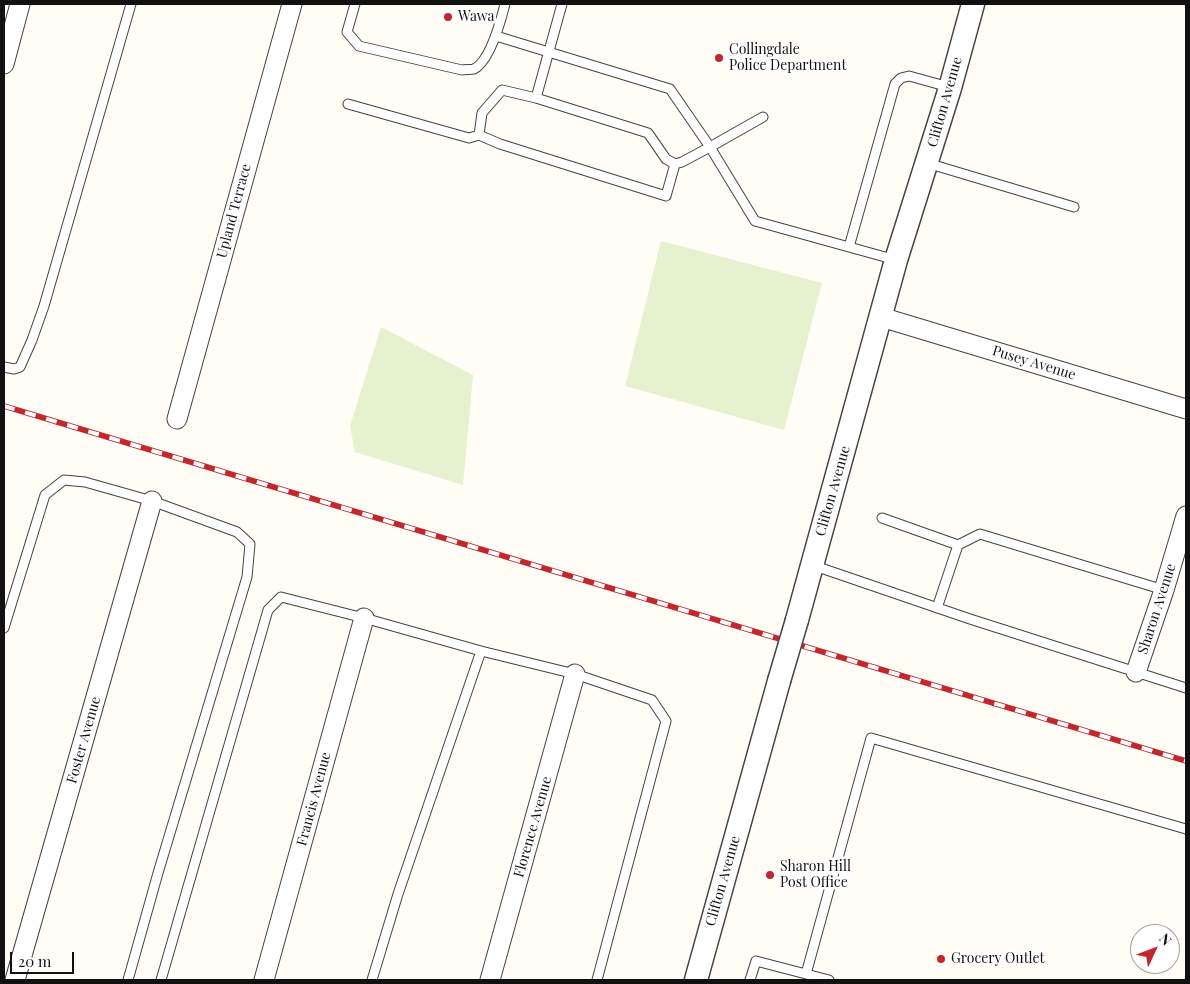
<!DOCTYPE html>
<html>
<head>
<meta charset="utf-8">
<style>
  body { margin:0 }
  #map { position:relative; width:1190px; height:984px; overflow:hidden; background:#fffdf5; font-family:"Playfair Display",serif }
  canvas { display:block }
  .frame { position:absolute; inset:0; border:5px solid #111; pointer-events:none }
  .north { position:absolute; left:1130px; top:924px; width:50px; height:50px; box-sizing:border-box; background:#fff; border:1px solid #a0a0a0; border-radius:50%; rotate:47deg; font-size:14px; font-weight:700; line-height:20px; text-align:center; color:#111 }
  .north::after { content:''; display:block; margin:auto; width:18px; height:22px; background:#c4262e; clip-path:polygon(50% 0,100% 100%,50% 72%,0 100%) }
  .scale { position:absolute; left:10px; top:952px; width:64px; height:22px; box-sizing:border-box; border:2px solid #111; border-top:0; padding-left:6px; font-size:15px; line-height:18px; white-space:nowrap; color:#111; -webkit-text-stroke:4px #fff; paint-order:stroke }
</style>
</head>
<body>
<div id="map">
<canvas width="1190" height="984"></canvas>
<div class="frame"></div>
<div class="north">N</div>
<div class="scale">20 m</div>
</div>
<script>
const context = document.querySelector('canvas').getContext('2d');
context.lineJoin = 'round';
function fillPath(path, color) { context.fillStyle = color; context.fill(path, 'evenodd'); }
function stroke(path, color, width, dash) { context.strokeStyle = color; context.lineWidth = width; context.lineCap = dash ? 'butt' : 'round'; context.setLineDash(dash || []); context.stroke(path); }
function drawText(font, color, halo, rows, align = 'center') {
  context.font = font + ' "Playfair Display",serif'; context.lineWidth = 5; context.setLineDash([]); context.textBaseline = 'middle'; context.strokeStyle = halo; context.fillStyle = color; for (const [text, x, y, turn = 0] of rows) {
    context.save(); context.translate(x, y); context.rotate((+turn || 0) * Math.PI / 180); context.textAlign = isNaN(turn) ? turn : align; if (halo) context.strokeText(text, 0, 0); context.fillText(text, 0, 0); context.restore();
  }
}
const pitch = new Path2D(`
  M661,241L822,283L784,430L625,386Z
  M381,327L473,375L463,485L355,452L350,426Z`);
const service = new Path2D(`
  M355,4L347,32L359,46L462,70C465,69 471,70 474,69C490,61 501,20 505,4
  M562,4L536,98L648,133L666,159L675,164L682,162L710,147L755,221L896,260
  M496,36L670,89L710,147L763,117
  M536,98L502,90L482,113L479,135L500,144L666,196L675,164
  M348,104L469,138L479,135
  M927,163L1074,207
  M849,247L895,84L901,78L909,76L949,87
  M4,367L14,369L20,367L32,340L44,306L131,4
  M882,518L958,545L937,608
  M958,545L980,534L1164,590
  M812,565L970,619L1186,688
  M4,628L45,495L64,480L85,482L152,501L237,532L250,544L247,577L158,873L128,980
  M806,974L829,980
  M161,980L268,610L281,597L364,618L481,651L575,674L652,700L666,721L597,980
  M372,980L398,894L481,651
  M750,980L756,961L806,974L871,738L1186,829`);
const minor = new Path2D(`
  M4,64L20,4
  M881,317L1186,409
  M177,419L292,4
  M1136,672L1164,590L1186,516
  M15,980L152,501
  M264,980L364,618
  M490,980L575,674`);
const tertiary = new Path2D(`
  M797,620L896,260L950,88L973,4
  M696,980L779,681`);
const rail = new Path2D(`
  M4,406L1186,761`);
const tertiaryBridge = new Path2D(`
  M779,681L797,620`);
const markers = [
  [448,17,5,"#c4262e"],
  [719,58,5,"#c4262e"],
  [770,875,5,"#c4262e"],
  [941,959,5,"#c4262e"]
];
const poiNames = [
  ["Wawa",458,17],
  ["Collingdale",729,50],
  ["Police Department",729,66],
  ["Sharon Hill",780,867],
  ["Post Office",780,883],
  ["Grocery Outlet",951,959]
];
const streetNames = [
  ["Clifton Avenue",945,102,-74],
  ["Upland Terrace",234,211,-75],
  ["Pusey Avenue",1034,363,17],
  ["Clifton Avenue",833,491,-74],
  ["Sharon Avenue",1157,609,-72],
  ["Foster Avenue",84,740,-74],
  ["Francis Avenue",314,799,-75],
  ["Florence Avenue",533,827,-74],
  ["Clifton Avenue",723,881,-74]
];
fillPath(pitch, '#e6f2cf');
stroke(service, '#444', 11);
stroke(minor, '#444', 21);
stroke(tertiary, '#444', 25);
stroke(service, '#fff', 9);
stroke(minor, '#fff', 19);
stroke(tertiary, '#fff', 22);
stroke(rail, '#c4262e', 5.5);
stroke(rail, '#fff', 4, [11]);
stroke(tertiaryBridge, '#444', 25, []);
stroke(tertiaryBridge, '#fff', 22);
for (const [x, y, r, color] of markers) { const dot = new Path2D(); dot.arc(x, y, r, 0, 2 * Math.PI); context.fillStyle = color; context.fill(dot); stroke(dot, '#fff', 2); }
drawText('14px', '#111', '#fff', poiNames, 'left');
drawText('14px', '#111', '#fff', streetNames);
</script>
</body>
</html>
